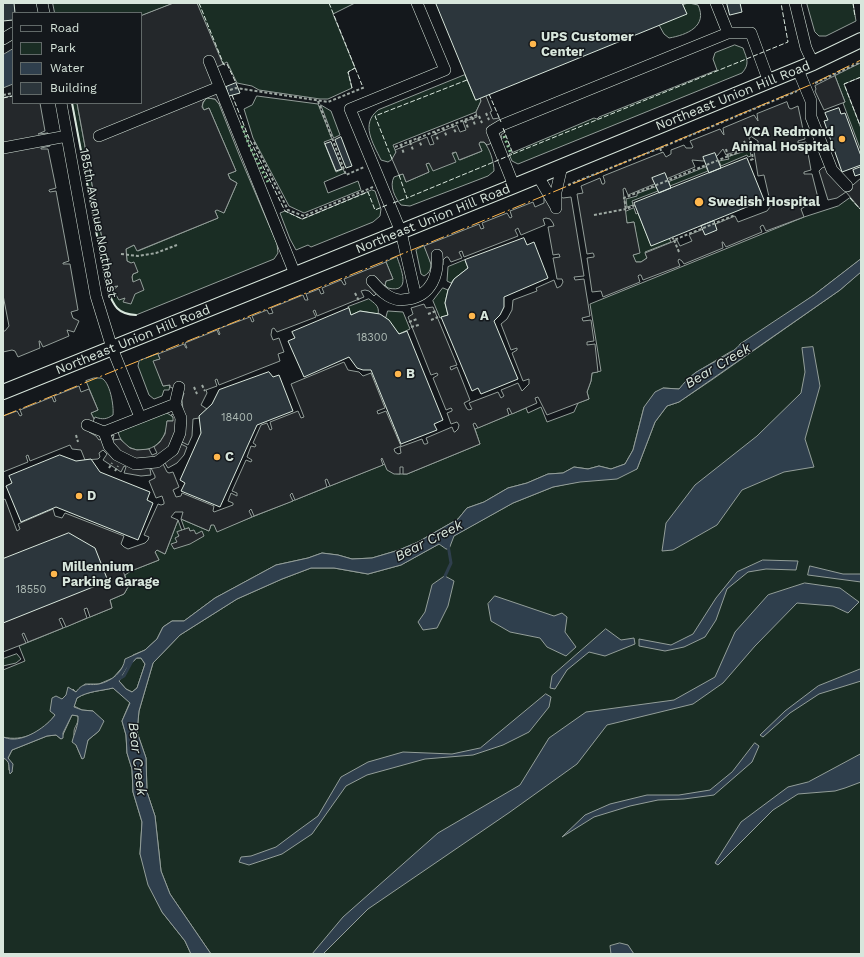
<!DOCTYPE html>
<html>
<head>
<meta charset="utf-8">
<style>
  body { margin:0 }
  #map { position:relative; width:864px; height:957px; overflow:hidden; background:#14181c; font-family:"Work Sans",sans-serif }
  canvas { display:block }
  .frame { position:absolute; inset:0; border:4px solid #d8e6dc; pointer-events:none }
  .legend { position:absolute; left:12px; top:12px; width:130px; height:92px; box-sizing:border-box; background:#14181c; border:1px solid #626a69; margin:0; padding:5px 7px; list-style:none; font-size:12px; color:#d8e6dc }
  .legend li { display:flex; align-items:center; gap:8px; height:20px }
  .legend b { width:20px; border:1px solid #626a69 }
</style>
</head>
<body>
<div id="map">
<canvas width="864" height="957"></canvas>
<div class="frame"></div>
<ul class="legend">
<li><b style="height:5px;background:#14181c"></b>Road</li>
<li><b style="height:11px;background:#1a2d24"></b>Park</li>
<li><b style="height:11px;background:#2f3f4d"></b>Water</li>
<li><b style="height:11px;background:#2c363c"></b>Building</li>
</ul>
</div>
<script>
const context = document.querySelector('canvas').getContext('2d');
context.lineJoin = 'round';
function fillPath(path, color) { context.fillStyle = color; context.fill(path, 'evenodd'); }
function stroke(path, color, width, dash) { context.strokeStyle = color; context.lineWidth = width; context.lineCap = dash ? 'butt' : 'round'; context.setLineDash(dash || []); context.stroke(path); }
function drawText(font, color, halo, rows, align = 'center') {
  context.font = font + ' "Work Sans",sans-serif'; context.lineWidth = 3; context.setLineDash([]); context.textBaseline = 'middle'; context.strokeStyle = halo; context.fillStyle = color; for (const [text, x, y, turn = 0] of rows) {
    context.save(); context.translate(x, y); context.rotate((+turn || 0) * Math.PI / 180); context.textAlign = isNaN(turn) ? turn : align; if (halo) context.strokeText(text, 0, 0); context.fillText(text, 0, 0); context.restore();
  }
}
const green = new Path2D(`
  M53,3H174L141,16V13H55Z
  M197,3H355L333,14L355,68L348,72L352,88L328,99H320L259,90L252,86L237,83L227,62L223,64Z
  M689,3L698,5C708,26 687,35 669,38L664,34L659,25L686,13L683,5Z
  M807,3H853L856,21L826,36H819L815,32Z
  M735,45L743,48C747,59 750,64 742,73L518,164L512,161L509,154L594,118L597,119L599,117L717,70L713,59L715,53Z
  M861,63V77L844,84L861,128V151L843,103L845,102L835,76Z
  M465,75L476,100L480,98L481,101L476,112L393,145L396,152L394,158L388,162L381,160C373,143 360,124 378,110Z
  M257,96L318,104L332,139L324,142L336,172L343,169L345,173L324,182L328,193L358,181L361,190L304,213L289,206L253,138L244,109L252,105Z
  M207,98L215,99L219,104L240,157L277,244L278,253L274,259L136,315C117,314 114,306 107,289L72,103H77L111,287L118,286L124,298H125L133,282L132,277L133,274L138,272L131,263L127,261L126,249L134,245L138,251L218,218L215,211L217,209L224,213L237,183L230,179L228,174L236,171L209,108L204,110C201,105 203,102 207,98Z
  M321,105L331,111L340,135L334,138Z
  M480,142H484C490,149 494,162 494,171L488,176L410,206L401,205C395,198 389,186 394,177L403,174L406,182L429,172L426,164L429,163L455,162L452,154L456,152L460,160L482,151L479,144Z
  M750,150L751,156L748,157L747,155L721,166L719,161L729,159L728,157Z
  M706,167L708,171L670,186L669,182Z
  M656,187L658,191L632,201L633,205L627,207L626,199L637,196V194Z
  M372,190L375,191L381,209L380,216L373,222L311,247L308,245L296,250L290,239L280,213L285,211L302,219Z
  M850,198L861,210V259L814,295L737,349L730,352L695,373L679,389L663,388L644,407L633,450L625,464L611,469L599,466L588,469L574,467L563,473L548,474L527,483L508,488L484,502L467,508L458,519L418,542L399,550L372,558L352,559L338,555L322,553L308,558L276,565L215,598L184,621H172L163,627L157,639L145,650L133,655L113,678L99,684H85L76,692L73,689L62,699L52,712L55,715C43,732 23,742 3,737V670L25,661L19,646L112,608L110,600L124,594L128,587L125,575L131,571L159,560L155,552L157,550L165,554L178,520L182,531L178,532L179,536L174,549L196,534L190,531L189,528L185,530L181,519L209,531L211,525L214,524L217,531L385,464C389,475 397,474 407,474L480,444L475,429L526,408L528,413L541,407L547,422L574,412L578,403L589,399L587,392L591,381L592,373L601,371L590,304L804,217L838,206Z
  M634,208L636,214L638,213L651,245L669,238L671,242L645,252L647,258L641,262H635L633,255L639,253L634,222L627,223L625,212Z
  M424,246C428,256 437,269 424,276L421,274L416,250Z
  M397,257C401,269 412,294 388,288L385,285L386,281L393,279L386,262Z
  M465,260L468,268L454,279L451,283L447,281L448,267Z
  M861,272V954H211L170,894L161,871L155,816L147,792L146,758L137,732L139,711L153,663L180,635L237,599L282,579L311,568H334L368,574L401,565L513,503L553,487L637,469L655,422L667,406L679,402L713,379L840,290Z
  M443,288L448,290L445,303L448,315L440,318L433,301Z
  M369,299C374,303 380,306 378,314L360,311L351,315L348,307Z
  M388,311L403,312L410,329L399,334L386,318Z
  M158,354L160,359L154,361L163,386L170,385L169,390H164L162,396L154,399L149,395L138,366L139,361Z
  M94,378C96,378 99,378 101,378C110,381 114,406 113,415C107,419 103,420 95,417L94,419L91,413L98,410L86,381Z
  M167,413L173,417L174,420L173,421H167C167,425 167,429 165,433C156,456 124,456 118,432L162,414Z
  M17,654L21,659L16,663L3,666V659Z
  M137,658H141L145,664L137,688L132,692L126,689L119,681L127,668Z
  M113,688L130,702L122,721L126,735L127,753L132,769L133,792L142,822L140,854L162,912L185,941L191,954H3V758H5L9,763V770L12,772L8,758L12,750L47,736L56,735L61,739L72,715L78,716C79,724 74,726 74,732C73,741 79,751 82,759L88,740L99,731L93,711L82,710L74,706L77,698C88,691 101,691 113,688Z`);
const parking = new Path2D(`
  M174,3H197L223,64L217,67V69L229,100L219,104L215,99L207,98L203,102L202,107L204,110L209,108L236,171L228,174L230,179L237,183L224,213L217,210L215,211L218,218L137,251L134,245L126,249L127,261L131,263L134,262L138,272L133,274L132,277L133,282L140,279L144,290L135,294L131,304L123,302L125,298L119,300L113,290L118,286L111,287L77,103H141V16Z
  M835,76L845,102L824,110L815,91L816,89L815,86Z
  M13,96V103H40L45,131L38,134L48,133L50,146L41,148V149H48L56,188L49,190V191L50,192L56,191L69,261L63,263V264H70L78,310L71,312L73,318L79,321L74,332L67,330L69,336L43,347L40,341H39L40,348L18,357L15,351L12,350L3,352V331H5L9,326L3,295V98Z
  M486,96L492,111L490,112L493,119L499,118L505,132L501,135L502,139L487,145L484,142H480L479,144L482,151L459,160L456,152L452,153L456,162L433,171L429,163L426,164L429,172L406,182L403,174L399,175L392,159L396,152L395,150L427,137L430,145L434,144L431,136L457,125L460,132L466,130L463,122L477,117L476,112L481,101L480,98Z
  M787,102L789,108L791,109L798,106L805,139L798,141V143L806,142L811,170L804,172V174H812L819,202L809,204L801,209L804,217L766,231L763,225L761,226L760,227L762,232L726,247L723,242H722L723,248L684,264L682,261L679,259L678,261L680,266L643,280L641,275H639L638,276L640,282L603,297L601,291L592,292L587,258L594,257V255L593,253L587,254L577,194L583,193L581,186L600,178L602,184H604L605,182L603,176L663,152L666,157L671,154V150L684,145L686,148H692L693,147L690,141L720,129L723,134L724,135L723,128L754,115L758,121L757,114ZM752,137L758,141V143L753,145L758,176L764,175L770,201V207L767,211L738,222L735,216L689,235L692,241L680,246L677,240L645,253L647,258L641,262H636L633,255L640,253L634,222L627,223L623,189L625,188L628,195L695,167L692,160L703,161L717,156L723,149L726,155L752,145L749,138Z
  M826,167L828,172L846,191L861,178V210L846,192L837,198L828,200L819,171L822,168Z
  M559,194L561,197L563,198L571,197L584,276L574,277L575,280L584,279L590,316L582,318L583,321L591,320L594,341L587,342V345L595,344L598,372L592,373L591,381L587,392L589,399L547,415L538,397L535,398L537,403L512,414L509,408L507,409L509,415L478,428L475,423L473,424L480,444L407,474H403V467H400V474H394L387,470L382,458L381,459L383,465L330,486L327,479L325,480L327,487L295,500L292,493L290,495L293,501L254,516L251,509L249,511L252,517L217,532L214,525H211L209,531L181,519L183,512H175L171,517L178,520L165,554L157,550L155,552L159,560L131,571L128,564L124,567L123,570L128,587L124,594L110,600L112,608L90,617L87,608L84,609L87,618L66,627L62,618L59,619L63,628L28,642L24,633L22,634L26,643L3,652V500L5,499L17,531L20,529L18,524L53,509L55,516L62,518L65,513L124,536L121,544L124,547L128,549L145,543L148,540L149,537L144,535L158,504L161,505L164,504V502L162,496L156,498L149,481L155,478V476L151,468L150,469L151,475L141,476L124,473L126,467L124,466L121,472L103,460L107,454L103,450L99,453L100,457L98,459L85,460L81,450L72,449L70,445L30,461L28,455L26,456L28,462L3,472V416L17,411L20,416L22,415L20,410L52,397L54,402L56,401L54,396L79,386L81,392L89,389L98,410L91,413L94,419L89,432L96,436L99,440L114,435L113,440L120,439L130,448L137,450L149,449L152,455L157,453L154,447L160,442L165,434L167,421H173V417L171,415L183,410L182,400L184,393L170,387V385L163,386L153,361L160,359L158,354L184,344L186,348H187L185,343L217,330L219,335L220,334L218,329L250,317L252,322L254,321L252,316L267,310L269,314L273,313L271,308L303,295L305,300H308L306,294L319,289L321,294L324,293L322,288L341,280L344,285L346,284L344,279L386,262L393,279L386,281L385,285L374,296L369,291L365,290L361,291L364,297L317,316L315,310L313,311L316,317L277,332L274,328L272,329L271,335L273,340L279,338L284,352L278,354L280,361L219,385L217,379L215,380L217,386L206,390L207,393L201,405L207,409L199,418L193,419L192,436L188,445L182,442L181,444L187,447L184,455L177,463L168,468L165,463L163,464L167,472L169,473L173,472L179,487L173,490L176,497L181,496L182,493L214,506L213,511L214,512L233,505V503L228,501L231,493L237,496V493L232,491L246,460L251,462L252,460L247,457L251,446L255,447L256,445L253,443L261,425L267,423L270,430L272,429L270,422L298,411L301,418L304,417L291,384L344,362L348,370L359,372L363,376L371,373L385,408L377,411L378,414L386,411L401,446L394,449L395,452L398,454L401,453L400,447L422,439L424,444H426L428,443L426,438L452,427L454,432H455L458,429L459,425L457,422L451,424L447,413L452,411V409L451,408L446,410L433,378L438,375L437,373L431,375L408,317L413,314L411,308L424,304L426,308L433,307L457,365L450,367L451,370L457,367L470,400L464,403L467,409L469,410L472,409L469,403L498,392L501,398L504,396L501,390L518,383L522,391L529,384V379L523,381L512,353L517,350V348L511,350L501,324L507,319L512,310L513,300L537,291L536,288L554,280L557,288L561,286L563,282L562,279H557L553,258L560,257L559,254L553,255L548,227L554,226L553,223L550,219L546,218L543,219L545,225L521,235L518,228L515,230L518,236L464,257L462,251L459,252L462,258L451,262L448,257H446L443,260V265L431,264L424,246L479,224L481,229L484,228L482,223L507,213L510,218L512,217L510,211L533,202L535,207L544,203V198Z
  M189,528L190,531L194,530L196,534L202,531L204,536L190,544L174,549L171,544L177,542L175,538L179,536L177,532Z`);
const water = new Path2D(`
  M13,49V84L3,88V55Z
  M861,259V272L840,290L679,402L667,406L655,422L637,469L617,479L580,482L553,487L513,503L454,536L449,549H446L439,544L401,565L368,574L334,568H311L282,579L237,599L180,635L153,663L139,711L137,732L146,758L147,792L155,816L161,871L170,894L211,954H191L185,941L162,912L148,885L140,854L142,822L133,792L132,769L127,753L126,735L122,721L130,703L113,688C101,691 88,691 77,698L74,707L82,710L93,711L104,721L99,731L88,740L84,758L82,759L76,745L72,742C74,734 79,724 78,716L72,715L63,733V738L61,739L56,735L47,736L12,750L8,758L13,764L12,772L10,774C8,767 11,761 3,758V737C6,738 9,739 12,739C27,740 47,726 55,715L50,711L52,698L56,696L62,699L66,695L68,687L76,692C84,681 88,686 99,684C112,681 123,672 125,659L145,650L157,639L163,627L172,621H184L215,598L276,565L308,558L322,553L338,555L352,559L372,558L399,550L418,542L458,519L467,508L484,502L508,488L527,483L548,474L563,473L574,467L588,469L599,466L611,469L625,464L633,450L644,407L655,392L663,388L679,389C684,383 689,377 695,373C705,366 735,353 740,344L814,295ZM137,658H141L145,664L137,688L132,692L126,689L119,681L127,668Z
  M813,347L820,386L805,439L814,467L784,472L742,490L717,525L673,550L662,551L666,523L695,485L757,436L801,393L805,372L802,348Z
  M763,560L798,561L796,570L766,569L748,572L727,589L716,620L705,637L684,647L665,651L639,646V639L671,645L693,634L716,598L737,572Z
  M810,566L843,574H861V582L808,575Z
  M445,576L454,581L448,606L437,628L423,630L418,622L425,612L432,585Z
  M805,583L840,588L859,602L848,613L833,606L797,603L755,646L723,683L693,704L607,725L577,764L510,812L368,909L323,954H312L343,917L438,833L520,785L549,738L586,712L674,700L715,677L735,632L768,595Z
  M495,596L554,616L562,613L567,617L565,632L576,647L566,656L547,647L540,638L510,632L491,621L488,604Z
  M606,629L621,640L634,638L635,644L605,656L589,652L567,670L555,689L550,688L552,676Z
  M861,669V681L819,694L790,713L763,737L760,735L785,711L818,686Z
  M546,694L551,697L549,707L529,732L503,745L473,755L425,759L367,775L346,786L312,834L282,854L249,865L239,862L241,857L251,856L276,847L296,832L318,816L341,777L368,762L403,752L452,754L480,748Z
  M755,743L759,746L752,762L714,795L684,799L658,800L630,806L594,817L562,837L585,815L610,804L647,795H679L710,790L732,772Z
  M861,754V782L845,788L835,791L798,794L773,810L718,865L715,863L741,822L788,787L808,782Z
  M620,943L628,945L634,954H611L610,946Z`);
const stream = new Path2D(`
  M445,576L451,563L448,545
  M119,679L124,676L132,661`);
const building = new Path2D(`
  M3,3H14L15,13H13V20L3,21Z
  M436,3H682L687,14L476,100Z
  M727,3H740L742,12L730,15Z
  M236,83L240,93L229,96L226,87Z
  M839,108L841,114L845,113L861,156V165L842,172L824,121L828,120L825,113Z
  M341,137L352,166L346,168L335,140Z
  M331,142L342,169L336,171L325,144Z
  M715,153L721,168L709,173L703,157Z
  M747,158L764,200L651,246L634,203Z
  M861,167V174L855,176L853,170Z
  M665,173L671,188L659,193L652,178Z
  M714,221L717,230L705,235L701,226Z
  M524,238L527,245L534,242L548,278L504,297V307L500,315L494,321L518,379L481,394L478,388L472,391L441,317L448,315L445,303L448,290L454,279L468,268L465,260Z
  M349,308L351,315L360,311L380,314L389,320L399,334L407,331L443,420L434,424L437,430L401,444L371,370H363L357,368L349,357L304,377L288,341L295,338L292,332Z
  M269,372L273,377L279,375L293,411L257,425L220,507L181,491L185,483L180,480L201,433L199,416L212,404L219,390Z
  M60,455L76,461L91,459L100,472L150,492L147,500L153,503L138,540L56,507L21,522L6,486L12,483L9,476Z
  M69,533L95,548L108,581L3,623V559Z`);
const path = new Path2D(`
  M815,83L861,62
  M230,90L236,88L328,102L365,87
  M3,95L13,93
  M318,101L346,175L364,167
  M486,113L489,120
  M479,116L482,123
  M472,117L475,125
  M465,120L468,128
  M452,125L456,133
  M443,128L447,137
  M435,132L438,140
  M418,138L422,147
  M744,141L747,148
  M254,142L288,210L304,216L373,187
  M410,142L413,150
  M401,145L404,154
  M734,145L737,152
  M395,147L477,115
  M660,148L662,153
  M726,149L728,156
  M568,185L660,148L797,91
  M635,205L626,209L624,198L751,147L753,159L748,161
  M594,215L626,209
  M672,237L674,240L735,215
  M674,240L679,252
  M121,254L138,256L156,253L177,245
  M355,293L359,301
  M428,314L436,311
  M431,320L438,317
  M409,322L417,319
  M411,327L419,325
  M202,385L205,391
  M194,387L197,394
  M76,435L78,442
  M109,468L112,463
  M115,471L118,466`);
const minor = new Path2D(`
  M42,3L44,13
  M795,3L806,48L813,63
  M728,33H751L769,82
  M3,39L13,33
  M209,61L295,274
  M798,70L811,101V117L832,170L847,186
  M61,103L96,296L112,348L140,417
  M99,136L219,87
  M3,148L67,136
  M538,176L556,207
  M514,186L492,131L502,125L728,33L716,3
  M556,208V192L562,166
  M372,281C379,289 388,299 400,300C402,300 406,299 409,299C431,295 439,275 437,255
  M416,297L401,232L350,109L445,70L417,3
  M87,425L104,432L175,404
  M104,432L109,446L117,455L135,464L157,462L173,450L180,433L181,418L175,404L179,387`);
const major = new Path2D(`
  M3,392L514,186L813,63L861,40`);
const hedge = new Path2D(`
  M242,126L250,147L268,182
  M504,136L511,154`);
const fence = new Path2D(`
  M199,3L224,65L227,64L236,83
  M329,3L362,85
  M853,3L855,17
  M861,77L844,84L861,128
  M352,88L348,72L355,68
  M489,94L501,122
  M232,95L249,138L285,211L302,219L368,192L375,210L387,205
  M3,98L13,96
  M503,128L513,154L788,42L781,3
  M392,159L375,116L467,80
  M399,175L407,198L513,154
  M850,198L861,210
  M393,203L407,198`);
const wall = new Path2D(`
  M72,103L107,289C114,306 117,314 136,315`);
const power = new Path2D(`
  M3,416L380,263L558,190L810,85L861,60`);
const markers = [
  [533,44,4,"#ffb74d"],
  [842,139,4,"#ffb74d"],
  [699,202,5,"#ffb74d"],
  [472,316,4,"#ffb74d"],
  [398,374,4,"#ffb74d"],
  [217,457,4,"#ffb74d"],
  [79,496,4,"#ffb74d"],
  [54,574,4,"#ffb74d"]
];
const numberNames = [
  ["18300",372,338],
  ["18400",237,418],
  ["18550",31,590]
];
const poiNames = [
  ["UPS Customer",541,37],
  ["Center",541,52],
  ["VCA Redmond",834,132,"right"],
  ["Animal Hospital",834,147,"right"],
  ["Swedish Hospital",708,202],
  ["A",480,316],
  ["B",406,374],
  ["C",225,457],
  ["D",87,496],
  ["Millennium",62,567],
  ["Parking Garage",62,582]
];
const streetNames = [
  ["Northeast Union Hill Road",733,96,-22],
  ["Northeast Union Hill Road",433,219,-22],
  ["185th Avenue Northeast",98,223,79],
  ["Northeast Union Hill Road",133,340,-22]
];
const waterNames = [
  ["Bear Creek",718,366,-31],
  ["Bear Creek",429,541,-27],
  ["Bear Creek",137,759,83]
];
fillPath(green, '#1a2d24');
stroke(green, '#939e99', 1);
fillPath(parking, '#24282b');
stroke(parking, '#939e99', 1);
fillPath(water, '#2f3f4d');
stroke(water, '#939e99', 1);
stroke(stream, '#2f3f4d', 3);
fillPath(building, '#2c363c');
stroke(building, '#d8e6dc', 1);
stroke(minor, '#d8e6dc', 12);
stroke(major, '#d8e6dc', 16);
stroke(path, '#9da8a2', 2, [3, 2]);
stroke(minor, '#14181c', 11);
stroke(major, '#14181c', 14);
stroke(hedge, '#8ac095', 3, [2, 3]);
stroke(fence, '#d8e6dc', 1, [5, 2]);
stroke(wall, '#d8e6dc', 2);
stroke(power, '#ffb74d', 1, [14, 3, 2, 3]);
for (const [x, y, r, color] of markers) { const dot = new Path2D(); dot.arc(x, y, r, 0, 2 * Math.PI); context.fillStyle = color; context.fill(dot); stroke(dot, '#14181c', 1.5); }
drawText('11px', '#adbab4', null, numberNames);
drawText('bold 13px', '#d8e6dc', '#14181c', poiNames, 'left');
drawText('13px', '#d8e6dc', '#14181c', streetNames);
drawText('italic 14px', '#d8e6dc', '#14181c', waterNames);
</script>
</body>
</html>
